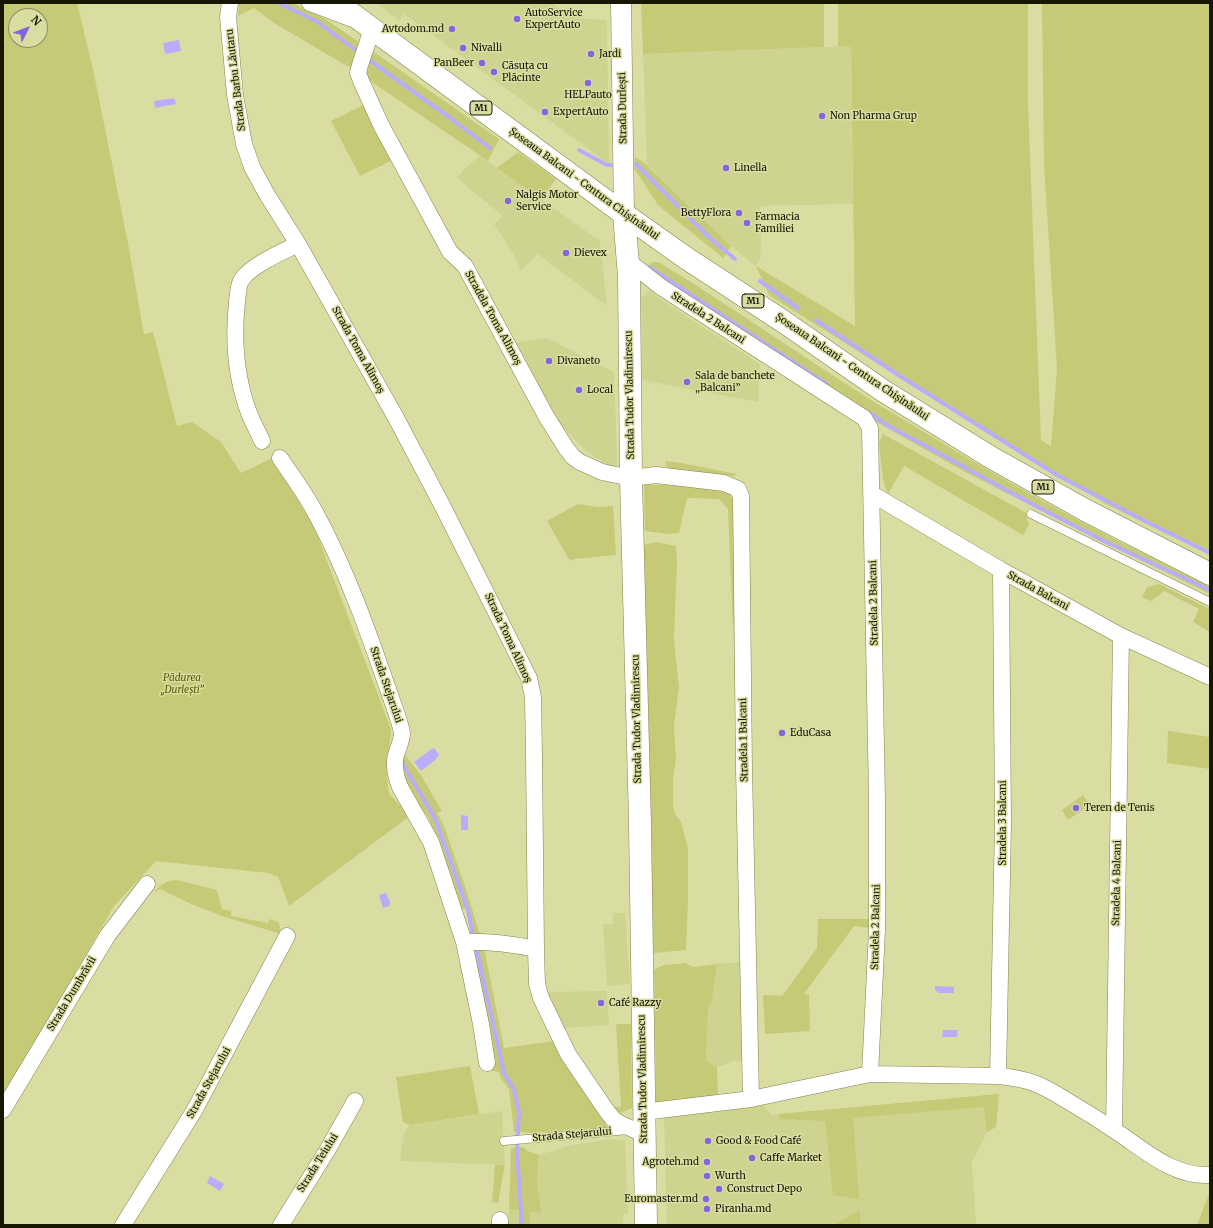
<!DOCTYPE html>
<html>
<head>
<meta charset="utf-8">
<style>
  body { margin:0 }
  #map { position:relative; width:1213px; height:1228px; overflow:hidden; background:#dadda2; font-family:Merriweather,serif }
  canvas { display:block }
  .frame { position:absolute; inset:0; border:4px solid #161602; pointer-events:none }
  .north { position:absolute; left:8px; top:8px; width:40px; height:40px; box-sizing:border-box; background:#dadda2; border:1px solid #8c8d62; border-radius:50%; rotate:48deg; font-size:11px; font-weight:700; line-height:16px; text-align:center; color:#161602 }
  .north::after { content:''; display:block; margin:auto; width:14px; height:18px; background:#8265e0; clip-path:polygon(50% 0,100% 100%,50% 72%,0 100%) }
</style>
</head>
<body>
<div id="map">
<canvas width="1213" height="1228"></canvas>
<div class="frame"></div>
<div class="north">N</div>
</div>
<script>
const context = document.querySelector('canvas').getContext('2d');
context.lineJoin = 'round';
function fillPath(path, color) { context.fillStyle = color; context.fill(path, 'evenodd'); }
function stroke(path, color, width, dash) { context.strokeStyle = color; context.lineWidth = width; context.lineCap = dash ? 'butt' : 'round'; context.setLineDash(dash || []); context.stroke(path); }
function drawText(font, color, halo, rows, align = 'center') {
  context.font = font + ' Merriweather,serif'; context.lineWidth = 3; context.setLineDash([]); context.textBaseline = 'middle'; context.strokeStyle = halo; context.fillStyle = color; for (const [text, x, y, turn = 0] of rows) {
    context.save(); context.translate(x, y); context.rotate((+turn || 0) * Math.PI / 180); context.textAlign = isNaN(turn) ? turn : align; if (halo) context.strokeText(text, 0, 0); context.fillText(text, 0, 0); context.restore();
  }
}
const built = new Path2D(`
  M376,3H552L569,16L575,18L607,20L609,164L404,14L399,21Z
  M851,46L853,204L760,206L761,248L760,258L756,266L731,246L647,165L643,54Z
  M480,156L600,241L607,306L538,254L521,270L513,253L494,224L503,216L457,178L465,168Z
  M651,289L657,297L760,364L758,402L642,380L641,298Z
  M547,338L614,372L617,457V465L614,469L587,452L552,416L514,343Z
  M613,913H625L630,984L607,986L603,924H613Z
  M743,962L745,1061H732L725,1065L717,1067L706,1061L708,1008L712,1000L717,964Z
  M607,991L609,1025L563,1028L545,992Z
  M999,1094L996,1127L987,1132L972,1162L976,1225H667L664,1117L764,1105L771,1115Z
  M502,1111L505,1165L400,1161L404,1132L410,1125Z
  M612,1139L625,1140L628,1213L623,1214V1225H530V1212L541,1213L537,1179L539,1155L571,1145Z
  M509,1209L519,1210V1225H508Z`);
const green = new Path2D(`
  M3,3H77L93,69L128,243L144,334L153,332L177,426L192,422L221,442L241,473L272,458L314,527L391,729L387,775L389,794L410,816L289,906L278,877L268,873L156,861L114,906L3,1098ZM16,16H40V40H16Z
  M239,3H293L325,19L359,42L352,69L274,23L254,8L238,16Z
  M641,3H824V47L643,54Z
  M838,3H1028V102L1041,440L1051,446L1057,369L1044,165L1042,3H1210V555L1108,505L1000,441L769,295L756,266L855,326L851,47L838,46Z
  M371,50L499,139L488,161L366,78Z
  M363,105L391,161L360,176L331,121Z
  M518,152L556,179L541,199L497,168Z
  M635,157L643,162L731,246L723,258L658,205L634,168Z
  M655,262L660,263C736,309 808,361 884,408C944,444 1005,481 1067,514C1114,540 1162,562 1210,586V594L1065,523L965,472L878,423L733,325L663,282L647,267L651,263Z
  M883,434L1030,515L1026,520L1030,523L1023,535L904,466L888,494L883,480L879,443Z
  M665,461L681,463L737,474L734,476L668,471Z
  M644,485H664L722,489L730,494L733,500L737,673L735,674L728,509L719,499L687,498L679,533L670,534L645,531Z
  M578,504L598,507L613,506L616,555L574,559L570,561L547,521Z
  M656,542L676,546L677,563L674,640L679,688L674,726L676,757L673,781V804L675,814L681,822L688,849V903L686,950L654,953L651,911L643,554L644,545Z
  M1159,584L1210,609V632L1193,622L1199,609L1164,591L1151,601L1142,597L1147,587Z
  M1168,731L1210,737V769L1167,763Z
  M402,751L421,775L442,811L437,813L443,823L467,892L479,932L482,934L481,936L471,935L464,932L471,930L466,909L459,908L429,818L416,802L399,769Z
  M1083,795L1090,805L1068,820L1062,810Z
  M177,880L217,890L222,909L231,911V916L268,923L269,919L279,922L281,934L222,916L191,904L160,889L153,893C162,884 164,881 177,880Z
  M818,919H870L869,928L854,926L804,994H809L810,1031L765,1034L763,995L782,996L817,948Z
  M474,948H484L504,1048L554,1041L592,1104L604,1118L607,1127L532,1133L514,1132L509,1089L500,1077L499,1072L482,1069L478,1065L496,1062L474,961L472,952Z
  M685,963L693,967L717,964L712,1000L708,1008L706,1061L717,1067L718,1095L712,1098L656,1104L654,970L663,965Z
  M616,1024H631L632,1108L621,1113L609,1106L621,1107Z
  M470,1066L479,1114L410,1125L403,1122L396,1077Z
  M999,1094L996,1127L987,1132L984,1107L853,1118L859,1199L833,1195L825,1121L779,1119V1114Z
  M523,1147L528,1151L539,1155L537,1179L541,1213L530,1212V1225H519V1210L509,1209L511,1148Z
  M495,1165H505L498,1203L492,1202Z
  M1210,1191V1225H1197Z
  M860,1211L861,1225H837V1223L856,1212Z`);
const water = new Path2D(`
  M179,40L181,51L165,54L163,43Z
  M174,98L176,104L155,108L154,101Z
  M433,748L435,749L439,755L434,761L421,771L414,762Z
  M461,815L468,816V830H461Z
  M386,893L390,902L389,906L383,908L379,895Z
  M935,986L954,987V993H939L935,990Z
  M943,1030H958L957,1037H942Z
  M210,1176L224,1184L220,1191L207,1183Z`);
const stream = new Path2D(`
  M279,3L316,21L360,53
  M365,57L449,117L490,148
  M579,150L607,165H611
  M636,164L710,238L735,259
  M649,267L828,385
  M760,281L798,308
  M816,320L900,376L1057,475L1147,522L1210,553
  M868,412L887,425L1034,505L1106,542L1210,590
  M401,761L435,818L468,910L474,939
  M476,946L504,1073L514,1089L519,1112L517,1151L522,1225`);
const service = new Path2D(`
  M1031,514L1210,602
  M504,1141L628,1130`);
const minor = new Path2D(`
  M230,3L228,17L235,95L244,144L252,167L266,193L298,244L395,416L442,505L529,678L533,697L534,755L536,949L537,984L541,998L568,1054L606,1110L613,1119L621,1124L644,1134
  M310,3L350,18
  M372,29L360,65L358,73L361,81L382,127L450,252L465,266L546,416L566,448L573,457L580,462L602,472L631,478L656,475L724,483L738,489L741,496L744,768L751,1099
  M628,261L661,287L864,418L870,428L877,799V930L870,1074
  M262,441C258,432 253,423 249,413C236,378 233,339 237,302C238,295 238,284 242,279C252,265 282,252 298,244
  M280,458C292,476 305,493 315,512C350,576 373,646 397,715C399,721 401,727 402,733C402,741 398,748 396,755C393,766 396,777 400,787L431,842L464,942L481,1024L487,1063
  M872,494L1001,570L1121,636L1210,677
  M464,942C488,941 511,944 536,949
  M998,1076L1003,823L1001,570
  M3,1110L108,935L147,884
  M643,1112L751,1099L870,1074L998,1076C1010,1077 1022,1079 1034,1083C1045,1087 1056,1094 1066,1100C1085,1111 1104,1123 1123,1136C1149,1154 1176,1177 1210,1175
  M1114,1130L1121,636
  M500,1220V1225
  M123,1225L194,1111L287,936
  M281,1225L328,1149L355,1101`);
const tertiary = new Path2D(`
  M621,3L624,214`);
const primary = new Path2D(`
  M624,214L629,277L631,478L640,823L646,1225`);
const trunk = new Path2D(`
  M337,3L624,214L686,258L784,322L882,390L992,458L1087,511L1210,574`);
const markers = [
  [517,19,4,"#8265e0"],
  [452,29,4,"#8265e0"],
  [463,48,4,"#8265e0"],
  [591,54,4,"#8265e0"],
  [482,63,4,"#8265e0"],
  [494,72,4,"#8265e0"],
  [588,83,4,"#8265e0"],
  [545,112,4,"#8265e0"],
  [822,116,4,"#8265e0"],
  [726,168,4,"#8265e0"],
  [508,201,4,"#8265e0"],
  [739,213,4,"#8265e0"],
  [747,223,4,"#8265e0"],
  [566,253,4,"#8265e0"],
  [549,361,4,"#8265e0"],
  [687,382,4,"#8265e0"],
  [579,390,4,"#8265e0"],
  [782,733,4,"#8265e0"],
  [1076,808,4,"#8265e0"],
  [601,1003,4,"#8265e0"],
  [708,1141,4,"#8265e0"],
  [752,1158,4,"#8265e0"],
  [707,1162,4,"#8265e0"],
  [707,1176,4,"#8265e0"],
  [719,1189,4,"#8265e0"],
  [706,1199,4,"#8265e0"],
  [707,1209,4,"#8265e0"]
];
const shields = [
  [481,108,22],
  [753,301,22],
  [1043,487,22]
];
const shieldNames = [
  ["M1",481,108],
  ["M1",753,301],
  ["M1",1043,487]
];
const poiNames = [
  ["AutoService",525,13],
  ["ExpertAuto",525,25],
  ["Avtodom.md",444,29,"right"],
  ["Nivalli",471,48],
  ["Jardi",599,54],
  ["PanBeer",474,63,"right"],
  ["Căsuța cu",502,66],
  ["Plăcinte",502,78],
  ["HELPauto",588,95,"center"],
  ["ExpertAuto",553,112],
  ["Non Pharma Grup",830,116],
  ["Linella",734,168],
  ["Nalgis Motor",516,195],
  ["Service",516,207],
  ["BettyFlora",731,213,"right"],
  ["Farmacia",755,217],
  ["Familiei",755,229],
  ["Dievex",574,253],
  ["Divaneto",557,361],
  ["Sala de banchete",695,376],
  ["„Balcani”",695,388],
  ["Local",587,390],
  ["EduCasa",790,733],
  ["Teren de Tenis",1084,808],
  ["Café Razzy",609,1003],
  ["Good & Food Café",716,1141],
  ["Caffe Market",760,1158],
  ["Agroteh.md",699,1162,"right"],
  ["Wurth",715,1176],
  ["Construct Depo",727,1189],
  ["Euromaster.md",698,1199,"right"],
  ["Piranha.md",715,1209]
];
const streetNames = [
  ["Strada Barbu Lăutaru",236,80,-97],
  ["Strada Durlești",623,108,-91],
  ["Șoseaua Balcani - Centura Chișinăului",584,184,36],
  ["Stradela Toma Alimoș",493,318,61],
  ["Stradela 2 Balcani",708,318,33],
  ["Strada Toma Alimoș",358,350,61],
  ["Șoseaua Balcani - Centura Chișinăului",852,367,34],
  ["Strada Tudor Vladimirescu",630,395,-91],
  ["Strada Balcani",1038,591,29],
  ["Stradela 2 Balcani",874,603,-91],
  ["Strada Toma Alimoș",508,638,65],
  ["Strada Stejarului",386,685,71],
  ["Strada Tudor Vladimirescu",637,719,-91],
  ["Stradela 1 Balcani",744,740,-91],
  ["Stradela 3 Balcani",1003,823,-90],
  ["Stradela 4 Balcani",1117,883,-89],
  ["Stradela 2 Balcani",876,927,-89],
  ["Strada Dumbrăvii",72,994,-59],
  ["Strada Tudor Vladimirescu",643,1079,-91],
  ["Strada Stejarului",209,1083,-61],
  ["Strada Stejarului",572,1135,-5],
  ["Strada Teiului",318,1163,-58]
];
const parkNames = [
  ["Pădurea",182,678],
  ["„Durlești”",182,690]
];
fillPath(built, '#cfd390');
fillPath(green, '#c6ca77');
fillPath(water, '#b9adfb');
stroke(stream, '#b9adfb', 4);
stroke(service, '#81844c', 9);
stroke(minor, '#81844c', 17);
stroke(tertiary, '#81844c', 21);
stroke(primary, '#81844c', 23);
stroke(trunk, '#81844c', 23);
stroke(service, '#fff', 8);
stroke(minor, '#fff', 16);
stroke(tertiary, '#fff', 20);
stroke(primary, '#fff', 22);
stroke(trunk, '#fff', 22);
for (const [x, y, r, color] of markers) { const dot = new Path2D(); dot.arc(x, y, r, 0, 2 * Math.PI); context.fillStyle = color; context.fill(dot); stroke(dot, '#dadda2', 1.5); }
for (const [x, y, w] of shields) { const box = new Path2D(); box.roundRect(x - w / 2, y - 7, w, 14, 3); context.fillStyle = '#dadda2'; context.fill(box); stroke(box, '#161602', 1); }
drawText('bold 9px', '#161602', null, shieldNames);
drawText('10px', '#161602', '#dadda2', poiNames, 'left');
drawText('10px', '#161602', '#dadda2', streetNames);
drawText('italic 10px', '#595a00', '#dadda2', parkNames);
</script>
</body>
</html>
